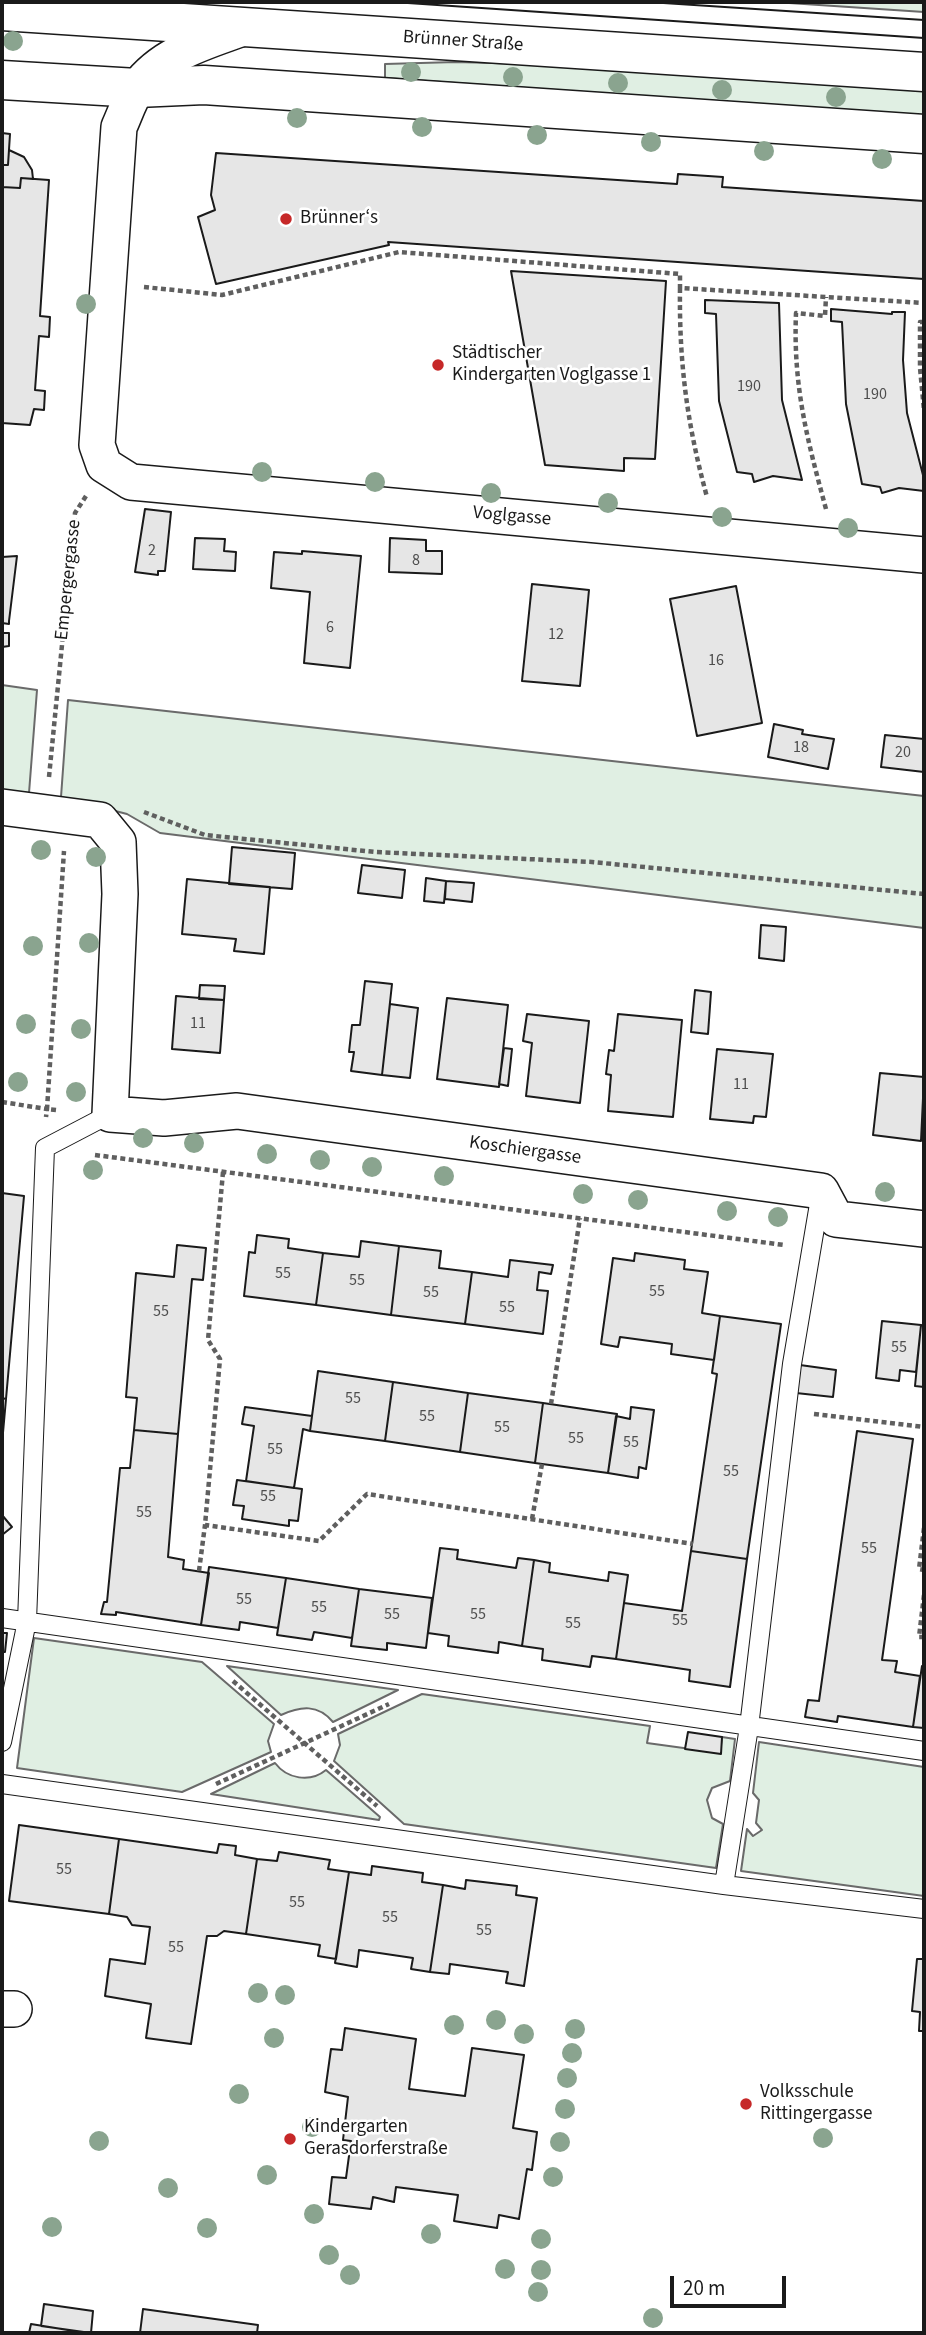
<!DOCTYPE html>
<html>
<head>
<meta charset="utf-8">
<style>
  body { margin:0 }
  #map { position:relative; width:926px; height:2335px; overflow:hidden; background:#fff; font-family:"Source Sans 3",sans-serif }
  canvas { display:block }
  .frame { position:absolute; inset:0; border:4px solid #1a1a1a; pointer-events:none }
  .scale { position:absolute; left:670px; top:2276px; width:116px; height:32px; box-sizing:border-box; border:4px solid #1a1a1a; border-top:0; padding-left:9px; font-size:21px; line-height:24px; white-space:nowrap; color:#1a1a1a; -webkit-text-stroke:5px #fff; paint-order:stroke }
</style>
</head>
<body>
<div id="map">
<canvas width="926" height="2335"></canvas>
<div class="frame"></div>
<div class="scale">20 m</div>
</div>
<script>
const context = document.querySelector('canvas').getContext('2d');
context.lineJoin = 'round';
function fillPath(path, color) { context.fillStyle = color; context.fill(path, 'evenodd'); }
function stroke(path, color, width, dash) { context.strokeStyle = color; context.lineWidth = width; context.lineCap = dash ? 'butt' : 'round'; context.setLineDash(dash || []); context.stroke(path); }
function drawText(font, color, halo, rows, align = 'center') {
  context.font = font + ' "Source Sans 3",sans-serif'; context.lineWidth = 5; context.setLineDash([]); context.textBaseline = 'middle'; context.strokeStyle = halo; context.fillStyle = color; for (const [text, x, y, turn = 0] of rows) {
    context.save(); context.translate(x, y); context.rotate((+turn || 0) * Math.PI / 180); context.textAlign = isNaN(turn) ? turn : align; if (halo) context.strokeText(text, 0, 0); context.fillText(text, 0, 0); context.restore();
  }
}
const green = new Path2D(`
  M767,2H924V12L789,3Z
  M456,62L567,65L924,91V116L385,78V64Z
  M2,685L37,690L29,793L2,790Z
  M68,700L924,796V928L160,833L127,814L61,797Z
  M34,1638L202,1662L274,1724L268,1741L271,1752L182,1792L17,1768Z
  M227,1666L398,1690L333,1722C318,1704 301,1706 281,1715Z
  M422,1694L650,1726L647,1743L720,1753L722,1737L735,1739L730,1781L712,1788L707,1800L712,1818L723,1824L716,1868L404,1824L334,1761L340,1745L338,1734Z
  M759,1742L924,1767V1896L741,1871L747,1829L753,1836L762,1830L756,1823L759,1800L753,1793Z
  M275,1763C287,1779 310,1783 326,1770L380,1817L379,1820L211,1794Z`);
const building = new Path2D(`
  M2,133L10,134L8,165H2Z
  M9,150L24,157L32,170L33,179L21,178L20,188L2,187V165H8Z
  M216,153L677,184L678,174L723,177L722,187L924,201V279L388,242L389,245L216,284L198,217L215,210L211,195Z
  M21,178L49,180L40,316L50,317L49,337L39,336L35,390L45,391L44,410L34,409L30,425L2,423V187L20,188Z
  M511,271L666,281L655,459L624,458V471L545,465Z
  M705,300L779,303L782,400L802,480L773,476L754,482L752,474L737,472L719,401L716,314L705,313Z
  M831,309L892,314V312H905L903,360L907,413L924,479V491L899,488L882,493L880,487L862,484L846,404L842,322L831,321Z
  M145,509L171,512L165,571H158V575L135,572Z
  M195,538L225,539L224,551L236,552L235,571L193,569Z
  M390,538L426,540V551H442V574L389,572Z
  M302,551L361,556L350,668L304,663L310,592L271,588L274,552L302,554Z
  M17,556L9,621V624L2,623V557Z
  M532,584L589,590L580,686L522,681Z
  M736,586L762,723L697,736L670,599Z
  M2,633H9V646L2,647Z
  M774,724L803,730L802,734L834,739L828,769L768,757Z
  M885,735L924,739V772L881,767Z
  M232,847L295,853L292,889L229,884Z
  M362,865L405,870L402,898L358,893Z
  M426,878L446,881L444,903L424,901Z
  M187,879L270,887L264,954L234,951L236,939L182,934Z
  M446,881L474,883L472,902L445,899Z
  M761,925L786,927L784,961L759,958Z
  M365,981L392,984L382,1075L351,1071L354,1052H349L352,1025H360Z
  M200,985L225,986L224,1000L199,999Z
  M695,990L711,992L708,1034L691,1032Z
  M176,996L224,1000L220,1053L172,1049Z
  M447,998L508,1005L499,1087L437,1079Z
  M390,1004L418,1008L410,1078L382,1075Z
  M527,1014L589,1021L580,1103L526,1096L532,1043L523,1041Z
  M618,1014L682,1020L673,1117L608,1111L611,1075L606,1074L609,1050L614,1051Z
  M504,1048L512,1049L508,1086L499,1084Z
  M717,1049L773,1054L766,1117L754,1116L753,1123L710,1119Z
  M880,1073L924,1077L921,1141L873,1135Z
  M2,1193L24,1196L6,1399L2,1398Z
  M257,1235L289,1239L288,1248L323,1253L316,1305L244,1296L249,1252L255,1253Z
  M361,1241L399,1246L391,1315L316,1305L323,1253L359,1257Z
  M177,1245L206,1248L203,1280L192,1279L178,1434L134,1430L137,1398L126,1397L136,1273L174,1277Z
  M399,1246L441,1251L439,1268L472,1272L465,1324L391,1315Z
  M635,1253L685,1260L684,1269L708,1272L702,1313L720,1316L714,1360L671,1354L672,1344L620,1337L618,1347L601,1344L613,1258L634,1261Z
  M510,1260L553,1265L551,1274L539,1272L537,1290L548,1291L543,1334L465,1324L472,1272L508,1277Z
  M720,1316L781,1324L747,1559L691,1551L717,1374L712,1373Z
  M882,1321L921,1325L916,1372L900,1370L899,1381L876,1378Z
  M921,1325L924,1326V1387L915,1386Z
  M800,1365L836,1370L833,1397L796,1393Z
  M318,1371L393,1382L385,1441L310,1431Z
  M393,1382L468,1393L460,1452L385,1441Z
  M468,1393L543,1403L535,1463L460,1452Z
  M2,1398L6,1399L2,1444Z
  M543,1403L617,1414L608,1473L535,1463Z
  M245,1407L312,1416L310,1431L303,1429L294,1488L246,1481L254,1426L242,1424Z
  M631,1407L654,1410L646,1469L639,1467L638,1478L608,1473L616,1416L630,1419Z
  M134,1430L178,1434L168,1557L184,1560L183,1569L209,1573L201,1625L116,1612V1615L101,1614L104,1602H107L120,1468H130Z
  M857,1431L913,1439L882,1660L897,1661L895,1672L920,1676L913,1727L838,1716L837,1722L805,1717L808,1700L819,1701Z
  M237,1480L302,1489L298,1521L289,1520V1526L242,1519L244,1506L233,1505Z
  M2,1515L12,1527L2,1535Z
  M440,1548L458,1550L457,1559L516,1568L518,1558L534,1560L522,1646L499,1642L498,1653L448,1646L449,1636L428,1633Z
  M691,1551L747,1559L730,1687L689,1681L690,1670L616,1659L624,1603L682,1611Z
  M534,1560L550,1563L549,1572L608,1581L609,1572L628,1575L616,1659L592,1656L590,1667L542,1660L543,1649L522,1646Z
  M209,1567L286,1578L278,1628L240,1622L239,1630L201,1625Z
  M286,1578L359,1589L352,1638L314,1632L312,1640L277,1635Z
  M359,1589L432,1598L426,1648L387,1643V1650L351,1646Z
  M2,1633H7L5,1652H2Z
  M922,1666H924V1728L913,1727Z
  M688,1732L722,1737L721,1754L685,1749Z
  M19,1825L119,1839L109,1914L9,1901Z
  M119,1839L217,1853L219,1844L236,1846L235,1855L257,1859L246,1934L224,1931L217,1936H207L191,2044L146,2038L151,2004L105,1996L110,1959L145,1964L150,1927L132,1925L127,1917L109,1914Z
  M279,1852L330,1860L328,1869L349,1872L336,1959L318,1956L320,1945L246,1934L257,1859L277,1861Z
  M372,1866L423,1873L422,1882L443,1885L430,1972L411,1969L413,1958L359,1950L357,1967L335,1963L349,1872L371,1875Z
  M466,1880L517,1886L516,1895L537,1898L524,1986L506,1983L508,1972L450,1964L449,1974L430,1972L443,1885L465,1889Z
  M917,1959H924V2031H919L920,2012L912,2011Z
  M345,2028L416,2039L409,2089L465,2096L472,2048L524,2055L513,2128L537,2132L532,2170L527,2169L519,2219L499,2215L497,2228L454,2221L458,2195L396,2187L394,2202L373,2197L371,2209L329,2204L332,2177L346,2178L351,2141L343,2140L348,2097L325,2092L331,2049L342,2050Z
  M44,2304L93,2311L91,2333L41,2326Z
  M143,2309L258,2325L257,2333H140Z
  M31,2324L80,2332L79,2333H29Z`);
const path = new Path2D(`
  M144,287L222,295L399,252L680,274V288L924,303
  M680,288C679,363 687,424 707,497
  M924,322H920V368L924,410
  M826,509C807,439 793,386 796,313L825,316L826,297
  M49,777L75,513L86,496
  M144,812L205,835L375,852L592,862L924,894
  M2,1102L47,1109L46,1117
  M56,1110L47,1109L64,851
  M95,1155L784,1245
  M223,1172L208,1340L220,1359L205,1525L319,1541L367,1494L693,1544
  M551,1404L580,1218
  M814,1414L924,1427
  M532,1519L542,1464
  M924,1528L919,1569L924,1570
  M199,1571L205,1525
  M924,1595L919,1637H924
  M233,1681L377,1806
  M216,1784L389,1704`);
const lane = new Path2D(`
  M2,1618L924,1751
  M2,1742L27,1621L45,1148L110,1114
  M2,1784L724,1885L924,1909
  M724,1885L749,1727L792,1364L820,1198`);
const street = new Path2D(`
  M243,28C205,42 163,53 138,87C130,98 125,114 119,127L97,445L104,465L131,482L924,555
  M2,807L100,820L118,842L120,894L110,1114L164,1118L237,1111L821,1191L836,1219L924,1229
  M2,2009H14`);
const primary = new Path2D(`
  M2,11L924,72
  M2,80L137,88L204,85L924,134`);
const tram = new Path2D(`
  M393,2L924,38
  M648,2L924,20`);
const trees = [
  [13,41],
  [411,72],
  [513,77],
  [618,83],
  [722,90],
  [836,97],
  [297,118],
  [422,127],
  [537,135],
  [651,142],
  [764,151],
  [882,159],
  [86,304],
  [262,472],
  [375,482],
  [491,493],
  [608,503],
  [722,517],
  [848,528],
  [41,850],
  [96,857],
  [89,943],
  [33,946],
  [26,1024],
  [81,1029],
  [18,1082],
  [76,1092],
  [143,1138],
  [194,1143],
  [267,1154],
  [320,1160],
  [372,1167],
  [93,1170],
  [444,1176],
  [885,1192],
  [583,1194],
  [638,1200],
  [727,1211],
  [778,1217],
  [258,1993],
  [285,1995],
  [496,2020],
  [454,2025],
  [575,2029],
  [524,2034],
  [274,2038],
  [572,2053],
  [567,2078],
  [239,2094],
  [565,2109],
  [312,2127],
  [823,2138],
  [99,2141],
  [560,2142],
  [267,2175],
  [553,2177],
  [168,2188],
  [314,2214],
  [52,2227],
  [207,2228],
  [431,2234],
  [541,2239],
  [329,2255],
  [505,2269],
  [541,2270],
  [350,2275],
  [538,2292],
  [653,2318]
];
const markers = [
  [286,219,7,"#c62828"],
  [438,365,7,"#c62828"],
  [746,2104,7,"#c62828"],
  [290,2139,7,"#c62828"]
];
const numberNames = [
  ["190",749,387],
  ["190",875,395],
  ["2",152,551],
  ["8",416,561],
  ["6",330,628],
  ["12",556,635],
  ["16",716,661],
  ["18",801,748],
  ["20",903,753],
  ["11",198,1024],
  ["11",741,1085],
  ["55",283,1274],
  ["55",357,1281],
  ["55",657,1292],
  ["55",431,1293],
  ["55",507,1308],
  ["55",161,1312],
  ["55",899,1348],
  ["55",353,1399],
  ["55",427,1417],
  ["55",502,1428],
  ["55",576,1439],
  ["55",631,1443],
  ["55",275,1450],
  ["55",731,1472],
  ["55",268,1497],
  ["55",144,1513],
  ["55",869,1549],
  ["55",244,1600],
  ["55",319,1608],
  ["55",392,1615],
  ["55",478,1615],
  ["55",680,1621],
  ["55",573,1624],
  ["55",64,1870],
  ["55",297,1903],
  ["55",390,1918],
  ["55",484,1931],
  ["55",176,1948]
];
const streetNames = [
  ["Brünner Straße",463,42,4],
  ["Voglgasse",512,517,5],
  ["Empergergasse",69,580,-84],
  ["Koschiergasse",525,1151,8]
];
const poiNames = [
  ["Brünner‘s",300,219],
  ["Städtischer",452,354],
  ["Kindergarten Voglgasse 1",452,376],
  ["Volksschule",760,2093],
  ["Rittingergasse",760,2115],
  ["Kindergarten",304,2128],
  ["Gerasdorferstraße",304,2150]
];
fillPath(green, '#e0efe3');
stroke(green, '#6a6a6a', 2);
fillPath(building, '#e6e6e6');
stroke(building, '#1a1a1a', 2);
stroke(lane, '#1a1a1a', 20);
stroke(street, '#1a1a1a', 38);
stroke(primary, '#1a1a1a', 41);
stroke(path, '#5f5f5f', 4.5, [5, 3.5]);
stroke(lane, '#fff', 18);
stroke(street, '#fff', 35);
stroke(primary, '#fff', 38);
stroke(tram, '#1a1a1a', 2);
context.fillStyle = '#8aa48f';
for (const [x, y] of trees) { context.beginPath(); context.arc(x, y, 10, 0, 2 * Math.PI); context.fill(); }
for (const [x, y, r, color] of markers) { const dot = new Path2D(); dot.arc(x, y, r, 0, 2 * Math.PI); context.fillStyle = color; context.fill(dot); stroke(dot, '#fff', 2.5); }
drawText('16px', '#4d4d4d', null, numberNames);
drawText('19px', '#1a1a1a', '#fff', streetNames);
drawText('19px', '#1a1a1a', '#fff', poiNames, 'left');
</script>
</body>
</html>
